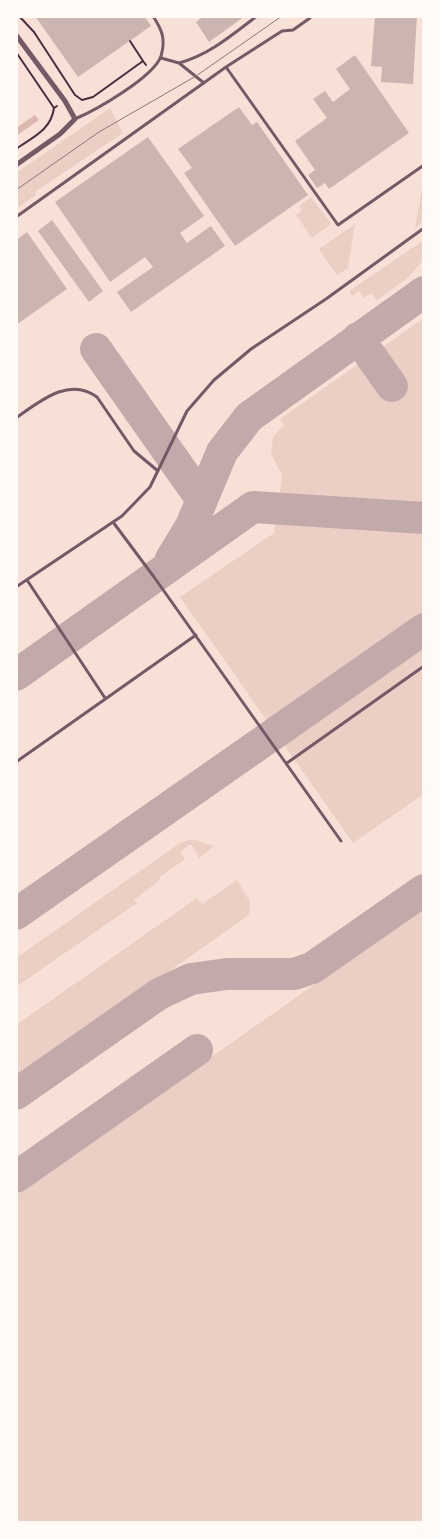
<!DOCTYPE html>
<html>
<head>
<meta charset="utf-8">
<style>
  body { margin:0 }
  #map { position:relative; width:440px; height:1539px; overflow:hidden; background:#f7e1d7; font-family:"DM Sans",sans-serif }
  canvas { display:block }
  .frame { position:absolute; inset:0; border:18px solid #fffaf5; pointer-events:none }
</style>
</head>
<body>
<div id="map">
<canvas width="440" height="1539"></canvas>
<div class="frame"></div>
</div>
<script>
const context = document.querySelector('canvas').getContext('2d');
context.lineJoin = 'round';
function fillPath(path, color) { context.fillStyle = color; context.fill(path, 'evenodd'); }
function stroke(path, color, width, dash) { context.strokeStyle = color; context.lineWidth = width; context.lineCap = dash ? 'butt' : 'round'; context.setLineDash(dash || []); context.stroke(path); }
const green = new Path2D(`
  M110,108L123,133L35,192L36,195L19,207L16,202V173Z
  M423,183L424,221L415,228Z
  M311,197L331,224L312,238L296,215L302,210L299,206Z
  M355,224L348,268L337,275L319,249Z
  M424,240V259L408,278L377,300L371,293L364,298L359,291L352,296L349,291Z
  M424,318V794L353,843L180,597L274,533L282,475L271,454L273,437L284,425L280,419Z
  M192,839L214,846L199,858L191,844L180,852L185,859L159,878L160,880L134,900L137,903L16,987V958L180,843Z
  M237,880L250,902L249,915L16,1079V1025L197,898L202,904Z
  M424,907V1523H16V1195Z`);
const water = new Path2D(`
  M35,115L39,120L16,136V128Z`);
const taxiway = new Path2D(`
  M358,338L392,386
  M96,349L202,500
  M171,559L191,526L222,452L249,417L424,292
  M16,675L253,507L424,518
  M16,914L424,629
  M16,1094L159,994L191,979L227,974H294L312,968L424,890
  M16,1177L197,1050`);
const building = new Path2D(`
  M35,16H144L151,26L78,77Z
  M204,16H245L209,42L196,22Z
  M375,16H417L413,84L381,82L382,67L371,66Z
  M355,55L409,133L329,189L325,183L317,188L308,175L315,170L295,141L327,118L313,99L325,91L333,102L350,89L336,69Z
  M239,107L252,125L257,122L308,195L235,246L184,173L192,168L178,149Z
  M148,137L204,216L180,233L187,243L211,226L225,246L131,312L117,292L153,267L145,257L110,282L55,202Z
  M52,220L103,291L89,302L38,231Z
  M27,232L67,289L16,325V240Z`);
const path = new Path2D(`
  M19,16L34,32L75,95L82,100L93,97L143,61L146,65
  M130,41L143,61
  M16,52L54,108
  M16,149C33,137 51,130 54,108L57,106`);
const service = new Path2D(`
  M161,58L179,63L204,83
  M179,63C209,55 232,35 257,16
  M226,67L338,225L424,165
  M75,119C96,110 154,77 161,56C166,39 162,30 153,16
  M16,217L226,67L282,31L293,30L310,18
  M16,418C39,402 69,376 97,397L134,451L158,471
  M113,522L154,577L341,841
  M27,580L105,698
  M16,587L122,516L150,487L187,411L214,380L251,349L326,299L424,228
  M16,762L196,635
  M287,763L424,666`);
const minor = new Path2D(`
  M16,35L65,101L75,119L60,134L16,165`);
const tram = new Path2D(`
  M16,190L99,132L196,76L282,16`);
fillPath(green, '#ebcfc5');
fillPath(water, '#dcb8b0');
stroke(taxiway, '#c3aaaa', 32);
fillPath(building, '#ccb4b1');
stroke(path, '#4a2c40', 2);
stroke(service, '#755966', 3);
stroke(minor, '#755966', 5);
stroke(tram, '#8f747c', 1);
</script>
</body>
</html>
